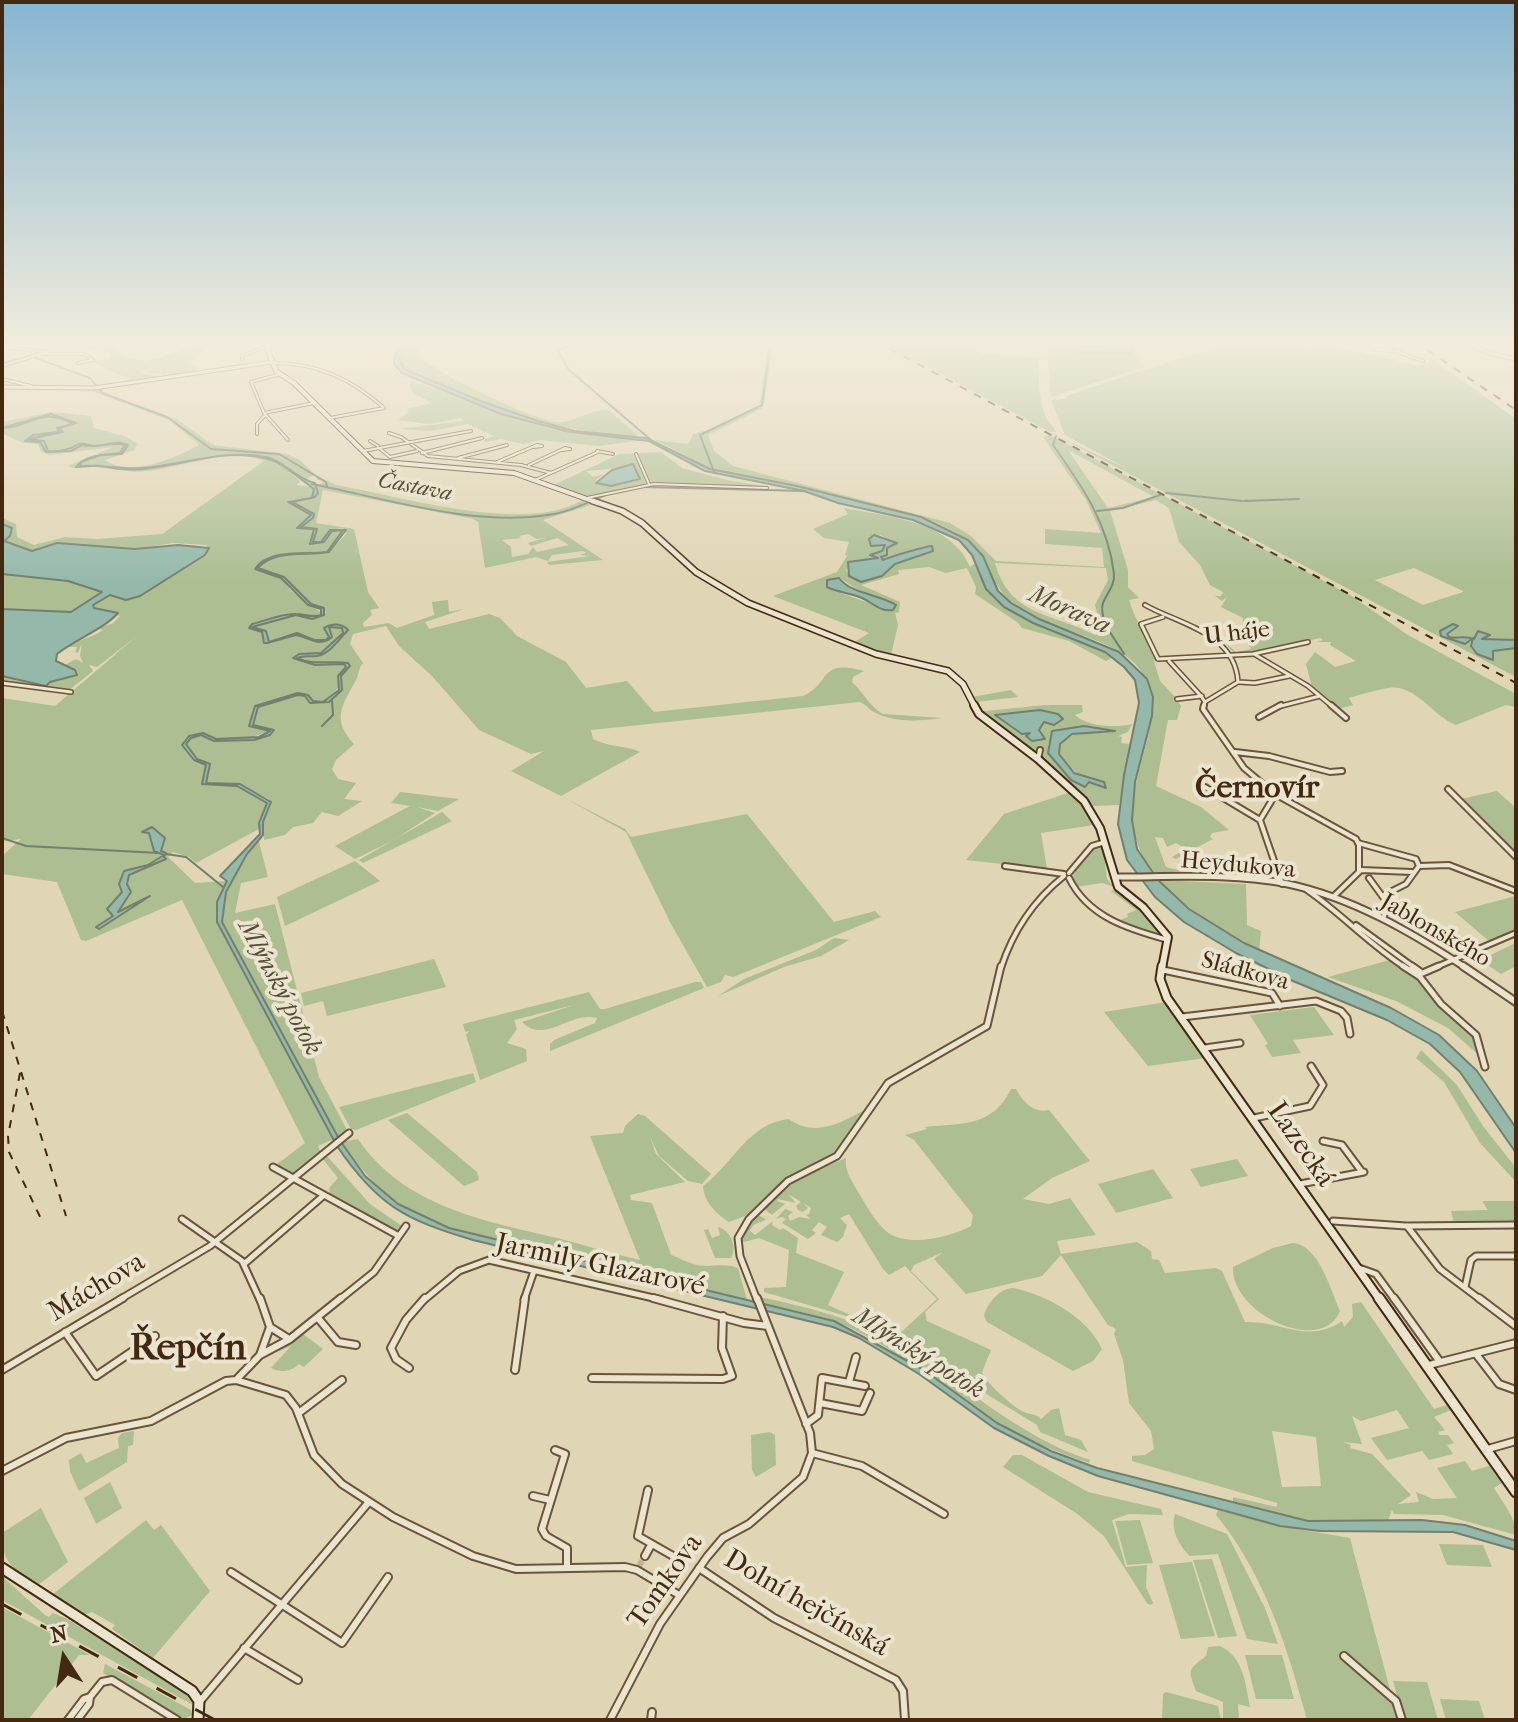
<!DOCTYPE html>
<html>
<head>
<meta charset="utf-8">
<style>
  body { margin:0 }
  #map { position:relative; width:1518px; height:1722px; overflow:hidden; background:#e0d5b4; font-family:"IM FELL French Canon",serif }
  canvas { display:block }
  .frame { position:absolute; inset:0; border:4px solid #442910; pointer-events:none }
  .north { position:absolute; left:24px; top:1618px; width:80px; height:80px; -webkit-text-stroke:6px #ebe4ce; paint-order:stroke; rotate:348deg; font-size:22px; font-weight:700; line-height:32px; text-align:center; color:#442910 }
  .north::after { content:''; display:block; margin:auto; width:28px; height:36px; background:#442910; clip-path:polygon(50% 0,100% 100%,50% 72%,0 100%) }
</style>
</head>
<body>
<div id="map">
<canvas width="1518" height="1722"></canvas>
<div class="frame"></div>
<div class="north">N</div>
</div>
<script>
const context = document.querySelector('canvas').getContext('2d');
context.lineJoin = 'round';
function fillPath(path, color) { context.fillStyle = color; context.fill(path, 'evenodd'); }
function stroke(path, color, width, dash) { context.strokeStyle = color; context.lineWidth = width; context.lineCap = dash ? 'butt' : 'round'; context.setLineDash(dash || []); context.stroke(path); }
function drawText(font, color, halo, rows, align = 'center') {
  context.font = font + ' "IM FELL French Canon",serif'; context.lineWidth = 8; context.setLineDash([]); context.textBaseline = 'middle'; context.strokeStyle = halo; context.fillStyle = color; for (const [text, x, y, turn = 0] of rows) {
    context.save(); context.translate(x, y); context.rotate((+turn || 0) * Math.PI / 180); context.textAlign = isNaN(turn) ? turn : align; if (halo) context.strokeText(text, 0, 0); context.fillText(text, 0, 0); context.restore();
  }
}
const green = new Path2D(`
  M77,341L112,342L115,343L113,350C157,377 177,342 213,341L190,363L201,373L171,376L173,373L167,374L170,371L164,374L146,373L160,362L141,373L166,378L136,382L94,363L93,361L110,358L111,353L89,349Z
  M411,341H430L416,353C430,371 531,419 555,422C574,424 589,409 608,410L638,435C601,444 421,392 399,363V358Z
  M769,341H774L763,408L708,435L714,451L733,466L950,523L971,536L996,561L1104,567L1102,548L1045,544V529L1101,533L1086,500L1043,437L1050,435L1350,595L1408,635L1516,694V707L1506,705L1456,725C1435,717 1422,693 1399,688C1390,685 1360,695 1349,698L1353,705L1338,709L1312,687L1306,664L1315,652L1335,667L1356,661L1330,645L1331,642H1317L1323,640L1320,638L1253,653H1234L1224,642L1236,652L1251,649L1242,632L1243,618L1221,607L1227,597L1222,601L1215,596H1221L1223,592L1210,585L1200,565L1179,542L1169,508L1156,500L1110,511L1128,570V587L1139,598L1129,600C1135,621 1147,635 1153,656L1158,660L1154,661L1160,681L1177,699L1172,701H1178L1181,706L1177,720H1168L1156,786L1201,807L1229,830L1212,833L1210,837L1213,839L1176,859L1172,857L1186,849L1176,843L1167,847L1163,838L1155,837L1166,867L1182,871L1153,874C1099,796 1174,739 1144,676C1127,641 1060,632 1028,614C983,589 995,553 953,531C923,514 887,509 854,502C834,498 815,490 795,486C774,482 751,480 729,475C700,468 680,449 652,440L689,444L693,434L713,429L759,407ZM1068,450L1154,497L1108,508ZM995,563L1106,568L1108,580L1095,605L1103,633L1095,635C1053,613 1010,617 995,563Z
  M879,341H961L975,345L979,353L1039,358C1039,378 1038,401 1046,417C1048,423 1053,424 1056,432H1050Z
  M1046,341H1066L1075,348L1133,341L1143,364L1147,366L1051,397Z
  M1232,341H1275L1312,348L1319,346L1314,343L1338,341L1335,346L1416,365L1433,360L1516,419V640L1481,638L1490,636L1476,637L1474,648L1492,651L1516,648V677L1061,438L1126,468L1065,435L1051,400L1067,399L1065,397L1071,394ZM1414,568L1463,591V592L1423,605L1375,580Z
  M413,381L545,427L577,434L644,440L599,446L540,440L523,444L501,439L487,442L483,440L494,436L468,424L430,431L397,429L465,421L460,418L429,424L398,420L409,412L407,409L432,403L412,392L410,384Z
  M103,388L102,390L110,395L178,420L213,445L286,454L300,460L314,474L305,480L286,465L264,457L283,465L300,481L297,485L313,487L315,493L312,499L317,493L315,486L324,482L316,479L319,477L336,485C399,496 527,535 582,500L594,504L543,520L603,560L549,565L547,562L590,556L580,555L586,553L583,551L552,555L548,561L536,557L485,568L478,522L473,519L323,490L316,523L354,529L368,592L379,608L370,610L372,615L363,623L364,627L389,623L397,628L434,615L432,602L448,600L449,612L464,609L425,622L429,629L489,614L500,618L517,636L566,662L586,688L627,681L654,712L803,696C831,684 818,658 864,671L853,677L852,682C864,693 871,708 883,714L942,718C920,721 896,723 876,713C869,710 867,705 860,702L591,730L593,739C610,748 626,745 640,752L561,796L511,771L544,751L531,754L479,730L432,676L399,646L386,626L353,634L350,644L363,663C358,669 359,675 356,680C342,706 331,719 354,744L336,760L332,769L338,779L356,783L344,799L362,801L338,816L322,812L313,823L293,827L285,835L264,840L263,823L271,805L269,799L240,784L206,783L210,764L197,759L186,744L191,738L201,735L214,741L254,740L270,735L274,730L253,725L258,707L298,695L305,696L310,703L329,702L342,690L341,676L350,667L348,663C330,660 313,666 297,658C304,655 309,657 317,656C330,654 340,638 348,630C342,623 332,623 325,628L329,637L326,640H314L297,633L269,642L266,631L252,627L296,615L316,618L326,613L324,608L311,604L284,577L258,568C273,549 307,556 329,552L346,534L345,529C331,527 328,532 321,542H313L317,529L300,527L313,518L314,514L292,502L294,499L289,501L311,515L298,527L314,529L311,544L324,542L332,531L343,530V534L327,552C305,555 269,548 255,569L281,578L291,591L322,613L313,617C293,615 265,615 249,628L262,632L264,642L268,643L296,634C309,637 320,648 332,636L329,627L342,628L343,633L321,653L299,654L293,658L315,665L344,664L346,667L337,678L340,687L323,702L313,701L308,695L298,693L255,706L249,726L270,731L249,738L216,739L203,733L185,739L182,745L194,760L206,765L202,784L237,786L265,800L267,805L259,823V829L196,863L189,857L173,852L168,857L195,883L227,881L217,903L221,931L334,1139L318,1146L321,1153L293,1177L276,1165L305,1143L182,900L86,941L81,940L57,882L2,874V856L21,839L2,841V698L55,706L137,636L97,667L89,665L93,671L68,691L5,683L2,685V676L46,686L50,682L76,675L75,670L65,665L76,659L83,663L80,656L82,643L78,653L75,652L77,647H68C80,638 90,639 103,630L96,628L112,624L120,616L91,607L93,605L110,595L126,600L140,596L205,555L209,548L206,545L173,543L135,549L57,543L32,551L3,541L10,536L12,528L2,524V518L16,524L17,537L34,545L65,537L97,539L162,534L264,461C228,446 184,468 147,471C129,473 115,469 98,467C87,466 77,471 68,466L113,447L49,455L41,452L38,444L23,443L2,433V422L51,412L91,416L94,428L125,436L137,444L135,450L105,460C131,478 175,458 199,445L171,421L89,390ZM528,534L537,539L548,537L528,543L531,546L557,538L569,545L537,552L533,547L528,554L512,557L511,547L502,540L521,538L519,536ZM163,857L166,859L129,874L127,884L131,891L118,913L149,896L96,928L114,916L107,909L123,892L119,884L124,871L148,865Z
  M661,452L682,468L727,480L769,487L650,484L585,497L554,485L619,454ZM633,464L639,474L636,480L618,485L597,484L596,480L604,474L593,477L586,471C603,470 616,468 633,464Z
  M844,508C886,516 952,521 970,567L975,563C993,626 1065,629 1113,657L1106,661L1069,641L1022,628L1017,622L975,594L976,587L967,568L946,573L929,567L898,570L899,574L861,585L900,602L899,612L895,613L898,625L891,655L853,643L869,633L773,596L837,572L847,556L845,555L849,542L824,538L813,529L848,514ZM880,535L897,543L887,548L880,557L883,560C892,557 925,546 931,546L932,551L895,564L882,576L861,582L849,576L846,569L879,558L886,545L877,544ZM838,577L860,591L890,601L893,608L886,611C867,600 847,597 827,587V580Z
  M9,573L68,581L102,592L71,612L2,609V574Z
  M1011,690L1018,697L976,702L981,710L986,711L1045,705H1082L1083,712L1075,715C1087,727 1116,728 1132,724L1128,732L1118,736L1122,737L1121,743L1130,744L1119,805L1091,806L1041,756L1039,758L978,710L972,697ZM1077,727L1114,731C1096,737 1069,725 1059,749C1061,770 1086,776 1102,787L1089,782L1085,787C1067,776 1053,765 1048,744L1066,729Z
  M1497,791L1516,808V853L1461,799Z
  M400,792L459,799L438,811L417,807L435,813L394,840L355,859L335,846L410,806L391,803Z
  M1068,793H1073L1094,825L1041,833L1047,869L966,860L1004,814Z
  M563,797L625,829L631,837L747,814L834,922L875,911L881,917L733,977L725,975L721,982L707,987L671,924L626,832Z
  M442,812L452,821L363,863L359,860Z
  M258,838L268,877L241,883L235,913L275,904L319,1077L346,1128V1134L339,1139L222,922L226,892Z
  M1099,846L1103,849L1107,879L1114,887L1102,883L1075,887L1072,879C1076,868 1087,851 1099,846Z
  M355,861L380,881L285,926L277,897Z
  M1158,880L1246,884L1247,925L1261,931L1259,951L1199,916Z
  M1117,890L1139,906L1165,937L1122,922L1120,920L1128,917L1127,914L1136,910L1111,891Z
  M1516,896V930L1489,941L1455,912Z
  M834,938L849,940L821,956L784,967L718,996L744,979L816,950Z
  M1516,943V966L1501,974L1480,960Z
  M434,959L446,987L327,1016L323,1001L304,1006L301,993Z
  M1390,960L1418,978L1442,1005L1481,1035L1488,1063L1448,1028L1396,1001L1328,977Z
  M695,982H701L704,988L550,1051V1044L554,1040L595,1023L597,1018C568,1011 546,1045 522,1022L574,1005L514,1020L517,1029L507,1043L526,1049L527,1061L480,1080L466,1035L469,1031L465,1032L463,1024L589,992L600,1009H605Z
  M1167,1002L1206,1058L1148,1066L1104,1012Z
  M1314,1007L1334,1035L1293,1040L1301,1053L1272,1057L1265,1045L1268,1044L1250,1015Z
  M1421,1050L1457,1085L1483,1126L1516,1168V1182L1480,1143L1444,1082L1416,1058Z
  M473,1073L476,1082L356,1130L351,1129L339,1107Z
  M1011,1089H1016C1023,1102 1034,1114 1049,1110L1090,1161L1052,1178L1023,1199L1049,1204L1070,1198L1096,1235L1057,1241L1061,1254L1137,1242L1151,1251L1152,1259L1159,1260L1165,1273L1216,1268L1222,1271L1245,1322C1280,1320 1308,1345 1342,1321L1344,1327L1353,1317L1352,1304L1361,1302L1434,1409L1447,1405L1451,1410L1434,1417L1445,1430L1438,1432L1439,1435H1448L1454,1443L1447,1445L1453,1454L1429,1460L1422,1451L1387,1460L1371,1438L1409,1428L1397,1410L1361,1421L1352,1416L1362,1444L1343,1442L1351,1445L1350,1448L1372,1454L1411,1495L1398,1504L1419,1502L1416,1492L1433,1499L1457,1498L1437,1468L1465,1461L1472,1471L1489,1466L1502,1483L1494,1488C1502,1502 1516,1517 1516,1535L1443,1515L1394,1514L1392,1510L1388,1521H1308L1233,1502V1497L1277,1507V1503L1132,1461V1456L1145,1455L1154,1449L1151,1431L1129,1403L1123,1360L1114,1334L1116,1329L1108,1325L1061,1255L1042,1276L966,1294L934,1259L943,1252L914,1265L911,1271L939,1299L925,1312L927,1321L991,1350L982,1372C985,1382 1014,1408 1024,1412C1031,1415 1035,1413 1041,1419L1051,1410L1059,1408L1065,1435L1081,1440L1088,1452L1040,1432L1037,1425L895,1338L846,1316L764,1292V1288L786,1287L789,1250L759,1238L740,1243L746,1226L758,1215L766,1219C761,1224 754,1221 750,1231L755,1235L773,1221L772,1225L780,1230L783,1228L798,1238L796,1253L844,1272L828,1305L897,1336L937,1299L905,1266L889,1275L883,1269L849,1214L840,1218L847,1225L843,1237L837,1242L821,1235L827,1227L819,1222L812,1230L816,1233L808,1239L782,1223L786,1219L782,1217L776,1219L785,1209L793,1212L788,1216L790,1221L799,1217L811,1219L806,1215L809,1214L811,1208L803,1203L808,1208L803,1212L798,1210L796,1206L801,1202L788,1194L796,1203L778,1199L777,1201L785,1204L772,1215L763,1208L790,1182L846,1158C844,1171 852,1180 858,1192C867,1206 874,1221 887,1232C909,1248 950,1237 971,1226L973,1215L914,1140L905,1135L927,1129L925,1127C964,1123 992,1127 1011,1089ZM1272,1431L1316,1437L1321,1486L1282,1487Z
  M866,1109L848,1140L826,1162L783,1181L745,1216L729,1222C718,1215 704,1203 703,1186C733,1164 748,1123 789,1119C815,1138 841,1123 866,1109Z
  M407,1113L477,1172L479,1180L464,1186L388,1120Z
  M638,1114L645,1116L711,1174L702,1184L688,1181L659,1156L650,1137L656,1154L685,1182L630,1195L631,1200L652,1203L671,1255C680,1258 688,1263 697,1265C710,1268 726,1262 738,1268L747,1300L449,1228C397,1208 373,1188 342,1142L358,1139C403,1206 484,1221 557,1238C585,1245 612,1254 640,1260L590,1136L623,1133L625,1126Z
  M326,1155L370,1204L402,1226L398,1231L329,1197L330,1188L324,1194L338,1178L322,1158Z
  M1237,1159L1248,1176L1201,1187L1190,1169Z
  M1153,1169L1173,1198L1116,1213L1098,1184Z
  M1482,1201H1516V1222L1454,1223L1451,1211L1488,1210Z
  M718,1227C730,1230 738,1247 731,1258H715L704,1230L708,1229L712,1238L720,1235Z
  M1293,1243C1319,1245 1331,1291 1340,1311C1322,1356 1231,1314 1233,1267L1273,1248Z
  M1013,1288C1047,1295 1087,1317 1102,1349L1093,1361L1073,1371L987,1322L984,1316C987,1303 1000,1288 1013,1288Z
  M760,1297C806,1307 854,1318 895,1342C959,1380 1018,1437 1090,1460L1089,1463C1056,1452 1024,1439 995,1421C948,1391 906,1356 857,1331C828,1316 795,1311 763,1304Z
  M303,1334L323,1349L304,1367L299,1364C291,1372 280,1373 271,1368L291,1346L276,1352L277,1350Z
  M134,1431L133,1445L128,1446L127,1462L79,1491L70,1471L69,1460L81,1453L86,1463L119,1448L118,1438L122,1433Z
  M770,1432L775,1435L776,1465L756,1477L752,1470L751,1435Z
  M1013,1455H1022L1088,1492L1161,1509L1163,1515L1129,1514L1112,1520L1126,1567L1147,1565L1146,1587L1153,1603L1150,1605L1147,1603L1104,1536L1076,1513L1003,1467Z
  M110,1482L122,1508L96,1524L84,1498Z
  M41,1508L68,1562L38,1585C14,1569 2,1565 2,1533Z
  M1218,1510L1280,1526L1350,1538L1398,1720H1307C1288,1649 1264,1573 1216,1515Z
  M1175,1514L1227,1534L1265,1608L1278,1644L1247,1639L1218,1554L1190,1556C1179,1546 1170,1529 1175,1514Z
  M146,1520L154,1530L161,1525L210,1591L153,1658L112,1629L115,1625L92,1612L85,1615L53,1594Z
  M1140,1520L1153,1563L1127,1565L1115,1521Z
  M1439,1544L1483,1545L1492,1567L1447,1565Z
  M1212,1559L1237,1636L1218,1638L1193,1560Z
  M1192,1562L1215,1636L1181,1639L1159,1565Z
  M4,1578L45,1615L49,1617L53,1613L67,1619L183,1691L193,1705L2,1600Z
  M2,1607L90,1655H79L28,1720H2Z
  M1220,1646C1244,1658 1245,1682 1250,1707L1238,1704L1239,1720H1223V1702L1196,1691C1187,1667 1189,1670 1206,1656L1208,1647Z
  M1245,1655H1282L1294,1699H1256Z
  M105,1664L180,1704L191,1710L192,1715L182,1720L103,1673Z
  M1393,1681L1427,1682L1438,1720H1404Z
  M1166,1692L1218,1706L1221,1720H1162L1163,1694Z
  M1440,1699L1479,1701L1485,1720H1446Z`);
const water = new Path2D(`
  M405,341H411L399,358L404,369L483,402L538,421L575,431L646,438L710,469L797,486L921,517L968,540L983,556L998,591L1011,603L1039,619L1119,652L1147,679L1153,697L1152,716L1135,782L1132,820L1137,849L1158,880L1189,909L1244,943L1391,1008L1439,1035L1477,1071L1516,1128V1153L1460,1072L1430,1044L1387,1020L1293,981L1236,953L1184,922L1155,897L1127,860L1118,824L1124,775L1139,703L1135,680L1124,667L1105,652L1033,623L1004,607L986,589L972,555L959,540L913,520L838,503L804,491L705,471L649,441L570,432L501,414L402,373L394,364V357Z
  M1066,341H1128L1134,350L1131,353L1077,352Z
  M51,414L76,423L59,428L63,432L29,439L44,441L48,451C60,452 68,450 77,445C84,441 90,447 96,446C109,445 116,440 128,445L122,454L101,455L81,462L80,466C101,464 120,470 142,468C183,465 223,449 266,457C285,461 296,479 315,483L318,493L315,497L292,502L314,514L313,518L301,527L317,529L313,542H321L330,530H346L329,552C307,556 274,549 258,568L284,577L311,604L324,608V615L312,619L296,615L252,627L266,631L269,642L297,633L314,640H326L329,637L324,628C332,623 342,623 348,630C340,638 330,654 317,656C309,657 304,655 297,658C313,666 331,660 348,663L350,666L341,676L342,690L329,702L310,703L305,696L298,695L258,707L253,725L274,730L270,735L254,740L214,741L201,735L191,738L186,744L197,759L210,764L206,783L240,784L271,802L263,822V835L247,854L226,892L222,922L339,1139L365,1176L398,1204L449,1228L834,1321L924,1370L997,1423L1051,1451L1097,1468L1308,1521L1422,1520L1465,1525L1516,1541V1550L1453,1532L1320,1531L1280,1526L1098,1476L1049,1456L994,1428L919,1374L859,1338L833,1327L473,1240C405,1220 377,1205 337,1146L217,922V902L227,881L220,876L260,834L259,823L267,803L237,786L202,784L206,765L194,760L182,745L189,736L203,733L216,739L259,737L270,731L249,726L255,706L298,693L308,695L313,701L323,702L339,690L338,676L346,667L344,664L315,665L293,658L299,654L321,653L343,633L342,628L329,627L332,637C320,648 309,637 296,635L267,643H264L262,632L249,628L252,624C265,621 282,613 296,614C306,614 311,618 321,615V609L308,605L281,578L255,569C269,548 305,555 327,552L343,530L332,531L324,542L310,544L314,529L297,528L311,515L288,502L312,498L314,489C303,481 286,466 274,461C232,445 185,465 144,469C128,471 116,468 100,466C92,465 84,467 76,467C86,454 105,455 120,453L125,445C110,441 97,449 82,445L71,451L46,452L40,442L25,441L33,435L59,432L57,428L73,424C40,405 29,429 2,428Z
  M633,464L640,479L611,486L596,483L612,470Z
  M2,524L12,528L10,536L4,541L32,551L57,543L135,549L178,545L209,548L205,555L140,596L126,600L110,595L93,605L94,608L118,613C104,629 76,639 57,654L56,661L75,670L77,675L50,682L46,686L2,676V609L71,612L102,592L68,581L2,574Z
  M874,535L897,543L887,548V555L881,557L883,560C892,556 927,546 932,546L933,551L895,564L882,576L861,582L849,576L848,562L878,558L870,555L882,551L885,545L871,546L869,539Z
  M839,578C851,594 879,594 896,605L893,610C881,612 874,604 864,599C853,593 839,593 827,587V580Z
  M1453,624L1458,626L1447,634L1449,637C1457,639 1464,635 1474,639L1478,631L1490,635L1482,639L1516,640V648L1493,651V660L1477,654L1471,646L1473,638L1465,644L1441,636L1440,631Z
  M1040,710L1058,714L1063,719L1054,725L1044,722L1039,730L1045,739L1032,741L1026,736L1030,733L1022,734L995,715Z
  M1084,726L1115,731L1072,734L1060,744L1059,754L1074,773L1104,782L1106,788L1089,782L1085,787L1071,780L1048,753L1052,731Z
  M152,827L165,838L161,851L166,853L164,857L166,859L129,875L127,884L131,892L118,912L150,896L99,929L96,927L113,916L107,909L122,892L119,884L124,871L148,865L164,855L154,851L149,833L142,832Z`);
const stream = new Path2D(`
  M552,341L569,370L651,440
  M557,350L590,341
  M2,363L30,356L90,378L102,393L167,417L211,449L279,454L326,482L327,486
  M1056,436L1053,445C1082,486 1108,523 1114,574C1115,585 1107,593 1103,603C1098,620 1116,640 1124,654
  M714,472L700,435L762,405L771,341
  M312,484C387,499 478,528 554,514C572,511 590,501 606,495
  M644,487L805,491
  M1166,493L1242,501
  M1244,501L1299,499
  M1097,511L1123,508L1160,495
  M322,726L333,715L332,701
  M2,838L26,846L159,853
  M166,854L186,857L223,887`);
const minorTunnel = new Path2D(`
  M639,1566L645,1556`);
const minorFar4 = new Path2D(`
  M1353,341L1374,349L1401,352L1387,341
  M1344,344H1358
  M2,347L47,352L2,366
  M1400,353L1423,361
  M46,354H84L93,360L78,363
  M242,359V356L266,347
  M273,363C317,363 352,379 384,408
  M281,374L251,382L264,413L288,440
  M2,379L31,386
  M264,413L314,403
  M330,418L384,408
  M389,433L401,437L428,456L521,465L551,473
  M257,434V424L265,415
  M370,441L378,446
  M379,448L390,457L417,451
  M363,451L471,431
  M597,451L613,454
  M422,453L482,438
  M636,454L649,484
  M458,458L507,445
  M497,462L537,445L542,446L533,447
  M529,465L565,448L570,449L562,450
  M535,480L598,452
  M587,498L654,484L767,488`);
const minorFar3 = new Path2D(`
  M1145,605C1181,625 1235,633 1238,682L1205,702
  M1163,617L1141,624L1158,659L1253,654L1308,642
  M1254,654L1308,686L1333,707
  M1169,661L1201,696L1205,702L1203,707
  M1239,682L1255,683L1289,676
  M2,683L71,692
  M1177,699L1202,696
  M1277,707L1320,696`);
const minorFar2 = new Path2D(`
  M1204,705L1203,709L1244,768L1275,794L1356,839L1359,845V871
  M1331,705L1346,718
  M1259,717L1281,705
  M1235,752L1269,756L1330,772L1342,771
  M1038,759L1040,750
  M1205,787L1260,820
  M1448,789L1516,857
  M1275,795L1260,820L1282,884
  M1358,843L1416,859L1419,866L1449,865L1516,891
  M1005,866L1064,874
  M1069,873L1092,846L1105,842
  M1069,878C1088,917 1128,929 1168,940
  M1369,878L1388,904L1383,919
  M1307,890C1342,914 1370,945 1406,968
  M1382,896L1406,884L1419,866
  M1333,897L1361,870L1412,872
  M1356,925L1415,968
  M1001,968C1013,931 1034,900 1064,876
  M1434,968L1516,933`);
const minorFar1 = new Path2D(`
  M1403,966L1420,977L1441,1004L1476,1035L1485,1067
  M1412,966L1422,973
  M1163,970L1272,993L1280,1006
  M1418,975L1439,966
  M1182,1017L1316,1001L1341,1011L1347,1018L1350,1034
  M1205,1048L1240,1043
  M1254,1118L1310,1106L1323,1085L1311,1066
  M1323,1141L1342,1145L1362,1172
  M273,1167L397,1235
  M1300,1184L1364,1172
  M182,1219L242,1261L260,1300
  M1333,1221L1406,1226L1516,1225
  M1407,1226L1440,1269L1481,1300
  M244,1264L323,1196
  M1359,1268L1376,1274L1395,1300
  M1465,1287L1471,1260L1476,1256H1516
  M119,1300L210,1246L349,1133
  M339,1300L374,1272L406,1226
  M424,1300L459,1271L489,1260L662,1300
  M524,1300L534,1271
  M757,1300L740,1256L738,1238L749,1219L788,1181L837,1156L888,1083L987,1026L1001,966`);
const minor = new Path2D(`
  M260,1298L270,1327L260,1355
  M653,1298L744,1323L768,1326
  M1394,1298L1440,1362
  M1479,1298L1516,1326
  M318,1318L338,1342L356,1345
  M270,1327L289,1339
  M65,1332L96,1376L155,1336
  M1476,1354L1499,1384L1516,1390
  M1429,1365L1516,1343
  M409,1368L396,1359L391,1348L406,1320L425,1298
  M2,1370L123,1298
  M515,1370L525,1298
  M592,1378L723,1379L732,1376L722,1348L723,1316
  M236,1380L260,1355L290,1339L341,1298
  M849,1382L856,1357
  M820,1403L862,1411L870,1393
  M300,1412L342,1380
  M806,1424L818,1415L822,1378L865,1386
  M1488,1449L1516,1441
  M555,1450L565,1454L542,1529L546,1536L567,1548V1568
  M812,1453L862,1466L944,1514
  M2,1471L66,1438L151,1421L226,1381L236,1380L286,1395L296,1408L314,1455L342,1484L393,1517L473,1556L516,1569L625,1567L637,1570L679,1595
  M648,1490L638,1536L673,1556
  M533,1496L550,1500
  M645,1556L651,1545
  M699,1568L774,1618L896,1680L903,1691L905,1720
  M231,1572L342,1643L388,1577
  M244,1648L298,1680
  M1344,1656L1396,1701L1402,1720
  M90,1697L102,1682L112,1680L177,1720
  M201,1700L368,1503
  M68,1720L84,1699L90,1697L89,1704L77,1720
  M610,1720L660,1624L707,1557L723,1538L749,1524L803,1477L812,1453L810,1433L757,1298
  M651,1720L652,1712`);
const tertiaryFar2 = new Path2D(`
  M1461,341L1489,353L1516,359
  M2,387L94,388L273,362`);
const tertiaryFar1 = new Path2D(`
  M1115,877C1172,877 1232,873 1288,884C1353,898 1411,932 1466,968`);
const tertiary = new Path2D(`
  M1463,966L1516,1002`);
const secondaryFar4 = new Path2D(`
  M264,341L276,371L294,383L373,461L514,473L598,503`);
const secondaryFar3 = new Path2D(`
  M593,501L622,511L642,523L696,572L748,603L876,654L948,671L963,684L975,707`);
const secondaryFar2 = new Path2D(`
  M974,705L979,714L1038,759L1084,801L1100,828L1118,887L1143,907L1168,937L1162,968`);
const secondaryFar1 = new Path2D(`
  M1162,966L1160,979L1167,998L1380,1300`);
const secondary = new Path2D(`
  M1379,1298L1516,1492
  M2,1568L192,1691L199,1701L198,1720`);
const railFar1 = new Path2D(`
  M875,341L1516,683
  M1414,341L1516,410
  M2,1011L66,1216
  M20,1073L8,1136L9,1152L43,1223`);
const rail = new Path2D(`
  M2,1604L215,1720`);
const farWaternames = [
  ["Častava",415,488,11]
];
const streetNames = [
  ["U háje",1237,634,-7],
  ["Heydukova",1238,866,5],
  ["Jablonského",1435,931,30],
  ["Sládkova",1245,972,15]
];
const waterNames = [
  ["Morava",1069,611,24],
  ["Mlýnský potok",279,988,62],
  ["Mlýnský potok",918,1354,32]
];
const nearStreetnames = [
  ["Lazecká",1300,1145,55],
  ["Jarmily Glazarové",600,1266,12],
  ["Máchova",97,1288,-31],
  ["Tomkova",666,1582,-55],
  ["Dolní hejčínská",806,1604,30]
];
const districtNames = [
  ["Černovír",1257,789]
];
const nearDistrictnames = [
  ["Řepčín",188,1350]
];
fillPath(green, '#acbe92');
fillPath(water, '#94b9ab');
stroke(water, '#747f6d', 2);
stroke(stream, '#747f6d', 2);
stroke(minorTunnel, '#c1b393', 6, [6, 3]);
stroke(minorFar4, '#6b5439', 4);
stroke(minorFar3, '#6b5439', 6);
stroke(minorFar2, '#6b5439', 8);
stroke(minorFar1, '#6b5439', 9);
stroke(minor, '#6b5439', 10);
stroke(tertiaryFar2, '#6b5439', 5);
stroke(tertiaryFar1, '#6b5439', 9);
stroke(tertiary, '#6b5439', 10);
stroke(secondaryFar4, '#442910', 6);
stroke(secondaryFar3, '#442910', 8);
stroke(secondaryFar2, '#442910', 10);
stroke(secondaryFar1, '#442910', 11);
stroke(secondary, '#442910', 13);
stroke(minorFar4, '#ebe4ce', 2);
stroke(minorFar3, '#ebe4ce', 3);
stroke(minorFar2, '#ebe4ce', 4);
stroke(minorFar1, '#ebe4ce', 5);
stroke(minor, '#ebe4ce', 6);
stroke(tertiaryFar2, '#ebe4ce', 3);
stroke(tertiaryFar1, '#ebe4ce', 5);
stroke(tertiary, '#ebe4ce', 6);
stroke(secondaryFar4, '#ebe4ce', 4);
stroke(secondaryFar3, '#ebe4ce', 5);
stroke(secondaryFar2, '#ebe4ce', 6);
stroke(secondaryFar1, '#ebe4ce', 7);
stroke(secondary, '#ebe4ce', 9);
stroke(railFar1, '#442910', 2, [8, 8]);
stroke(rail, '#442910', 3, [22, 22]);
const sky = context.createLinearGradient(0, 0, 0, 582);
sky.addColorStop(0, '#86b6d0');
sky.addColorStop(0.59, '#f1ecdd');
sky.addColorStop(1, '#f1ecdd00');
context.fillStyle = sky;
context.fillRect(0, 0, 1518, 582);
drawText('italic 22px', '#584d37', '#ebe4ce', farWaternames);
drawText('24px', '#442910', '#ebe4ce', streetNames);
drawText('italic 26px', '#584d37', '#ebe4ce', waterNames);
drawText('28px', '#442910', '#ebe4ce', nearStreetnames);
drawText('bold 32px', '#442910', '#ebe4ce', districtNames);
drawText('bold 38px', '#442910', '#ebe4ce', nearDistrictnames);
</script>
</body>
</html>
